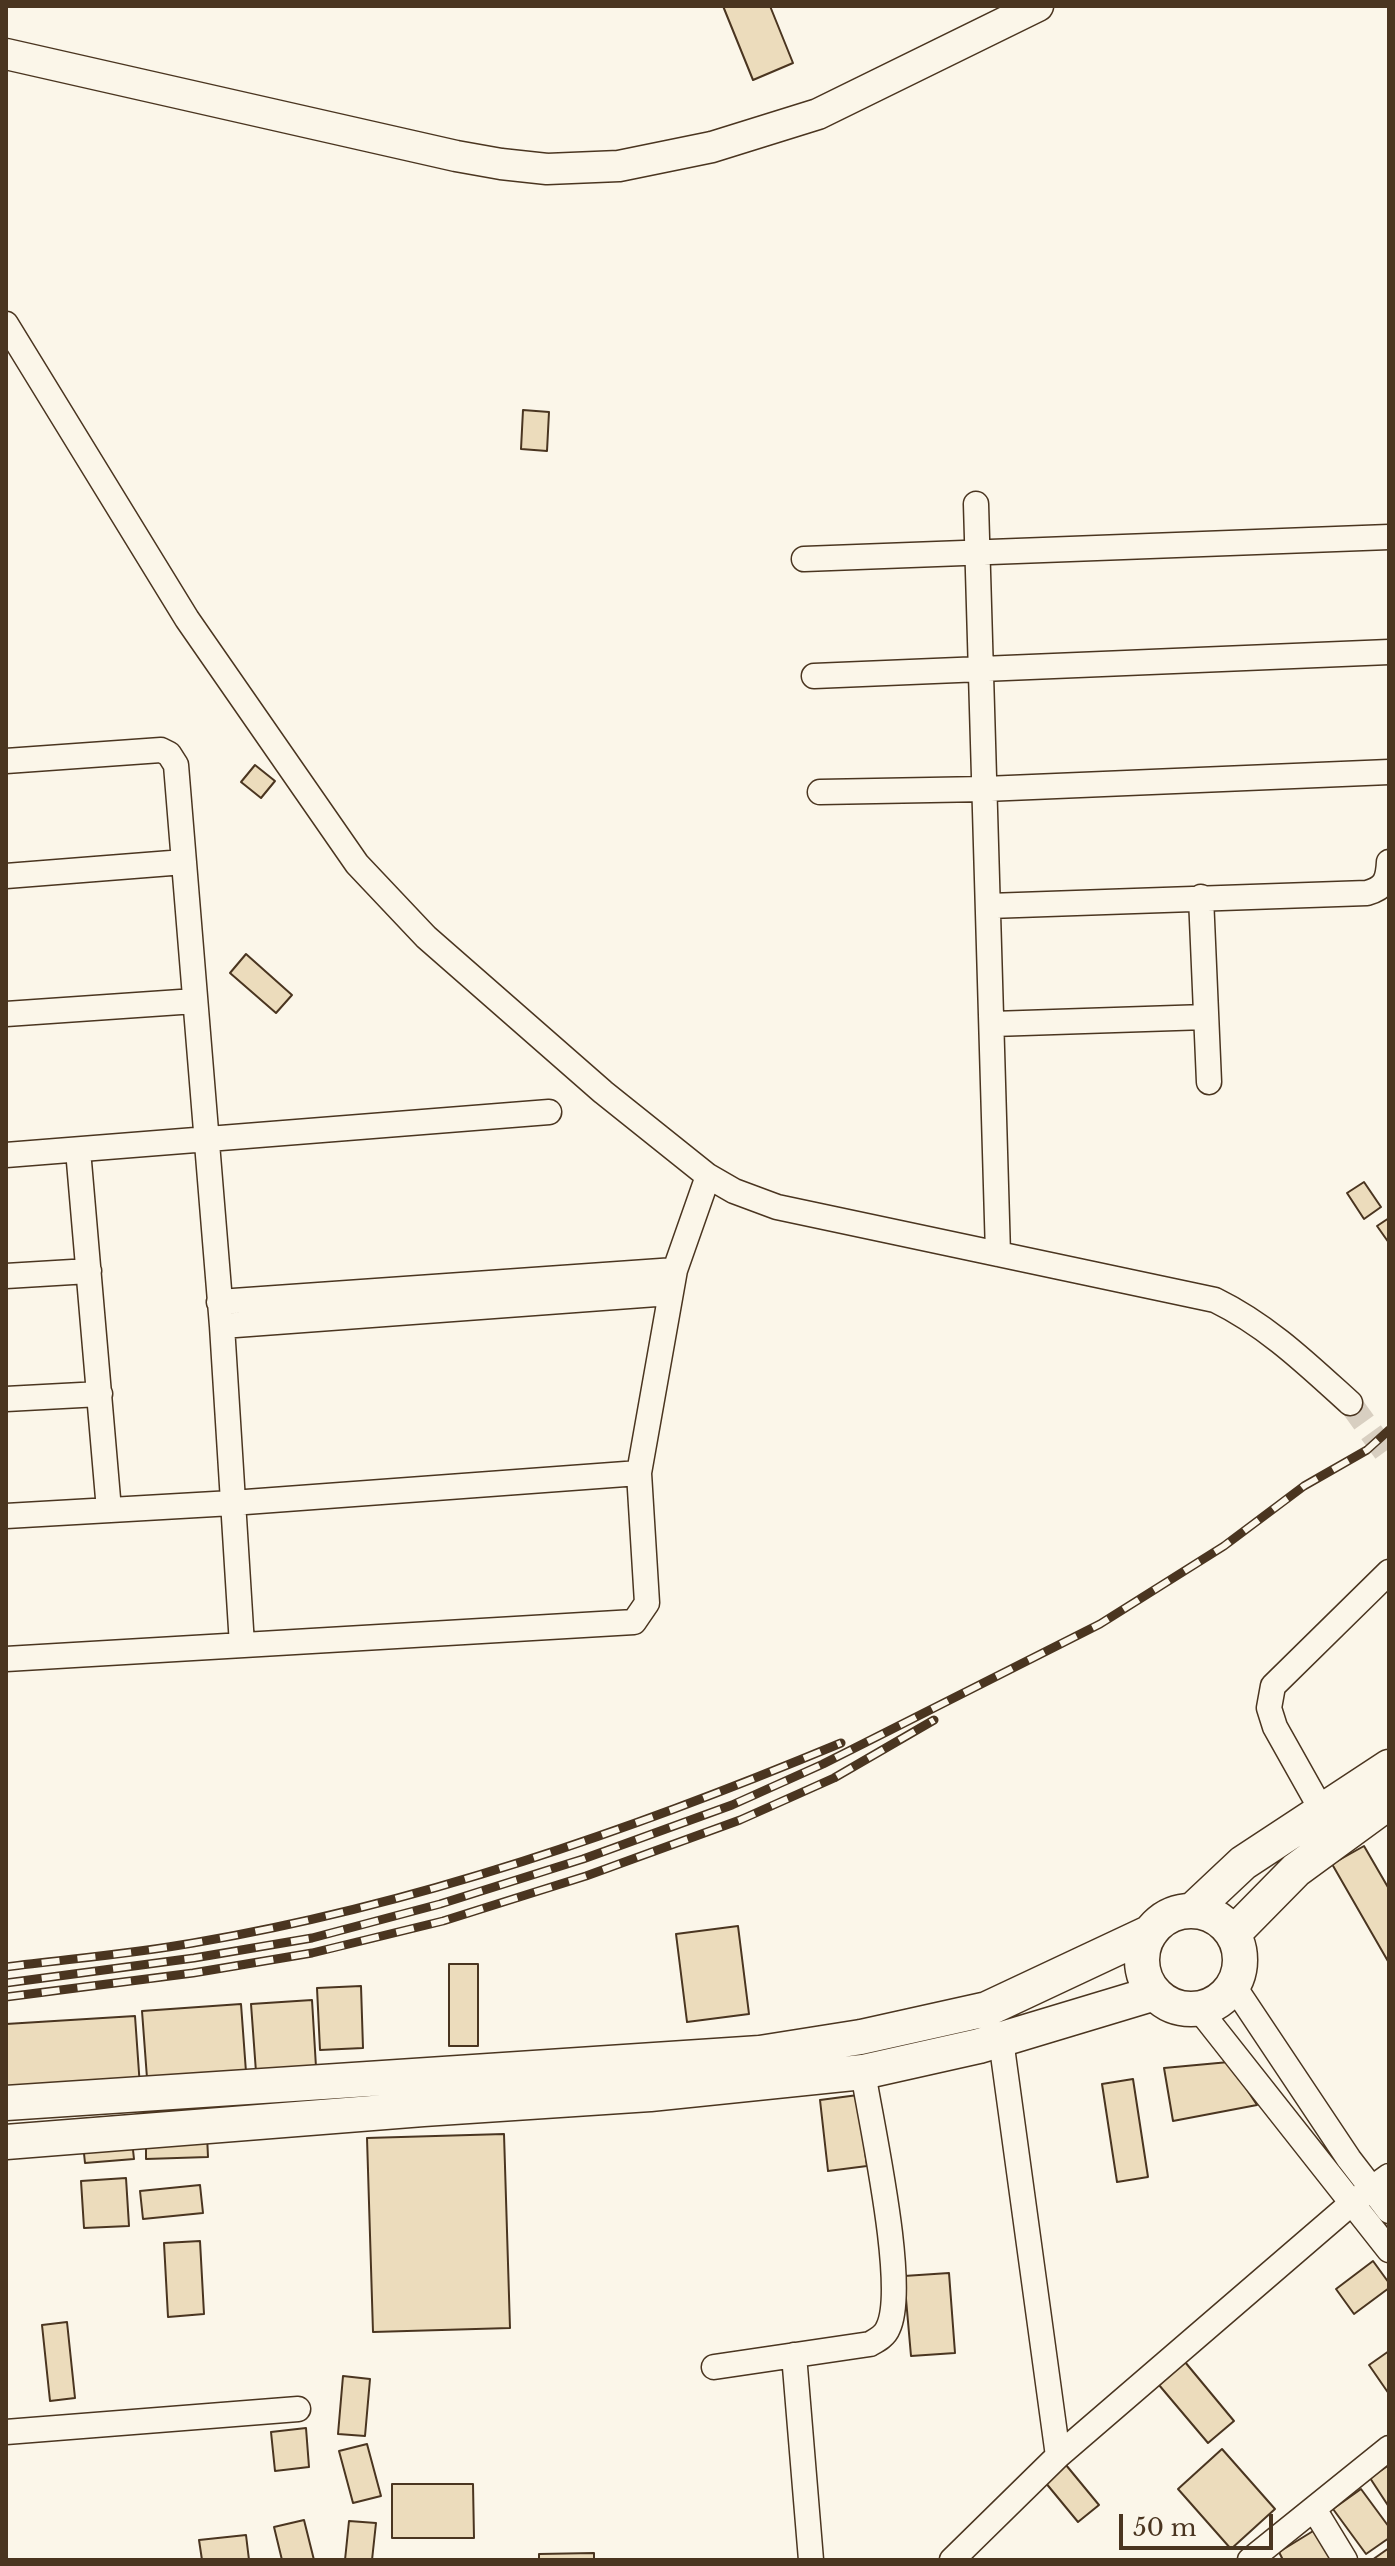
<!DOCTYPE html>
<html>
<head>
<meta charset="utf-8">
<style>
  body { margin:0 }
  #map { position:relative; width:1395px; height:2566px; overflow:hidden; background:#fbf6e9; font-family:"Libre Baskerville",serif }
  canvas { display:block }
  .frame { position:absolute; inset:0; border:8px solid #4a3520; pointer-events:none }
  .scale { position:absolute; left:1119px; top:2514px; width:154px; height:36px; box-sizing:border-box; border:4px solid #4a3520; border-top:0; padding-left:10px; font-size:24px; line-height:28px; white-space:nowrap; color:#4a3520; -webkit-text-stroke:6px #fbf6e9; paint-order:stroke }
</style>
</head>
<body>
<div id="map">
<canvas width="1395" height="2566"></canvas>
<div class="frame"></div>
<div class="scale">50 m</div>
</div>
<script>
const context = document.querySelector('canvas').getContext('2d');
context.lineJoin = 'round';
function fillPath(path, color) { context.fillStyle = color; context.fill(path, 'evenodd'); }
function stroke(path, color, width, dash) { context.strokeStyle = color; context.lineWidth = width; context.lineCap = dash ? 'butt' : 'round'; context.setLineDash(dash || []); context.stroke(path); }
const building = new Path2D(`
  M723,6H770L793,63L753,80Z
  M523,410L549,412L547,451L521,449Z
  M255,765L275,781L261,798L241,782Z
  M246,954L292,995L276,1013L230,973Z
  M1364,1182L1381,1207L1364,1219L1347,1193Z
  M1389,1218V1243L1377,1226Z
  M1364,1846L1389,1889V1963L1332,1864Z
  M738,1926L749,2014L687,2022L676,1934Z
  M449,1964H478V2046H449Z
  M361,1986L363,2048L320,2050L317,1988Z
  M312,2000L316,2067L256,2072L251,2004Z
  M241,2004L246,2072L147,2078L142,2011Z
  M135,2016L140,2087L6,2096V2024Z
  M1229,2062L1257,2105L1173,2121L1164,2068Z
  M1133,2079L1148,2177L1117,2182L1102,2084Z
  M858,2095L867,2166L828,2171L820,2100Z
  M504,2134L510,2328L373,2332L367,2138Z
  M207,2135L208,2157L146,2159V2137Z
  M132,2141L134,2159L85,2163L83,2144Z
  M126,2178L129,2226L84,2228L81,2181Z
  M200,2185L203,2213L143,2219L140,2191Z
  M200,2241L204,2314L168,2317L164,2243Z
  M1373,2261L1389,2283V2288L1354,2314L1336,2289Z
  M949,2273L955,2353L911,2356L904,2276Z
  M67,2322L75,2398L50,2401L42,2325Z
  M1389,2351V2394L1369,2365Z
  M1185,2362L1234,2421L1208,2443L1159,2385Z
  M343,2376L370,2379L365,2436L338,2434Z
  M306,2428L309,2467L275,2471L271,2432Z
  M367,2444L381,2496L353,2503L339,2451Z
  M1222,2449L1275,2509L1231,2549L1178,2489Z
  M1066,2465L1099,2505L1078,2522L1045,2482Z
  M1389,2465V2507L1370,2478Z
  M392,2484H473L474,2538H392Z
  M1361,2489L1389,2527V2538L1366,2554L1333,2509Z
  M304,2520L314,2560H282L274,2527Z
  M349,2521L376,2523L372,2560H345Z
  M1318,2528L1338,2560H1283L1279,2552Z
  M246,2535L249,2560H202L199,2540Z
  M1389,2548V2560H1372Z
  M594,2553V2560H539V2554Z`);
const minorTunnel = new Path2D(`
  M1350,1403L1389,1457`);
const minor = new Path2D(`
  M6,324L187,619L357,864L426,937L603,1092L708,1176L734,1191L777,1207L1215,1300C1268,1326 1307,1364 1350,1403
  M976,504L998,1254
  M804,559L1389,537
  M814,676L1389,652
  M6,761L161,750L169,754L176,765L222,1326L242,1645
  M820,792L985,789L1389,772
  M6,876L184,862
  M1201,897L1209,1082
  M989,906L1367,893C1385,888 1388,880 1389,862
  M6,1014L195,1001
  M993,1024L1206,1017
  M78,1150L109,1510
  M6,1155L549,1112
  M6,1276L89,1271
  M219,1302L675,1270
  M222,1326L670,1293
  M6,1399L100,1394
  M6,1516L232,1503L639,1473
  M6,1659L634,1622L647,1603L639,1473L675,1270L708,1176
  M1330,1825L1275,1727L1269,1708L1273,1686L1389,1572
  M1233,1985L1349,2159L1389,2211
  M1198,2008L1389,2250
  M1001,2040L1058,2456
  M794,2355L811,2560
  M714,2367L870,2344C877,2340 885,2336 888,2328C908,2287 871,2123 863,2072
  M6,2432L298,2409
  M1314,2509L1345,2560
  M952,2560L1058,2456L1353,2202L1389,2176
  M1250,2560L1389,2448`);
const major = new Path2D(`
  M6,54L456,156L501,164L547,169L619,166L712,147L818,114L1038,6`);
const highway = new Path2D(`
  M1193,1910L1243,1863L1389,1767
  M1142 1960a49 49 0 1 1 98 0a49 49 0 1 1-98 0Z
  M1233,1934L1296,1870L1389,1802
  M6,2103L760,2053L861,2037L987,2009L1151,1932
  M6,2142L423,2109L650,2094L863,2072L979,2046L1155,1993`);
const rail = new Path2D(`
  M6,1967C68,1959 131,1954 193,1943C417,1905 632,1830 841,1743
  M6,1983L194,1958L312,1938L440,1904L583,1859L732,1805L823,1764L1100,1624L1224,1546L1304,1486L1367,1450L1389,1430
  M6,1997L193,1973L312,1953L443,1921L586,1876L740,1820L834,1778L934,1720`);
fillPath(building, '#ecdcbc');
stroke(building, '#4a3520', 2);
stroke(minorTunnel, '#d8cfc1', 24, [24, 12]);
stroke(minor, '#4a3520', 27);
stroke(major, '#4a3520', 33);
stroke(highway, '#4a3520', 37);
stroke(minor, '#fbf6e9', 24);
stroke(major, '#fbf6e9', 30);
stroke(highway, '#fbf6e9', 34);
stroke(rail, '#4a3520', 9);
stroke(rail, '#fbf6e9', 6, [18]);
</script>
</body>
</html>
